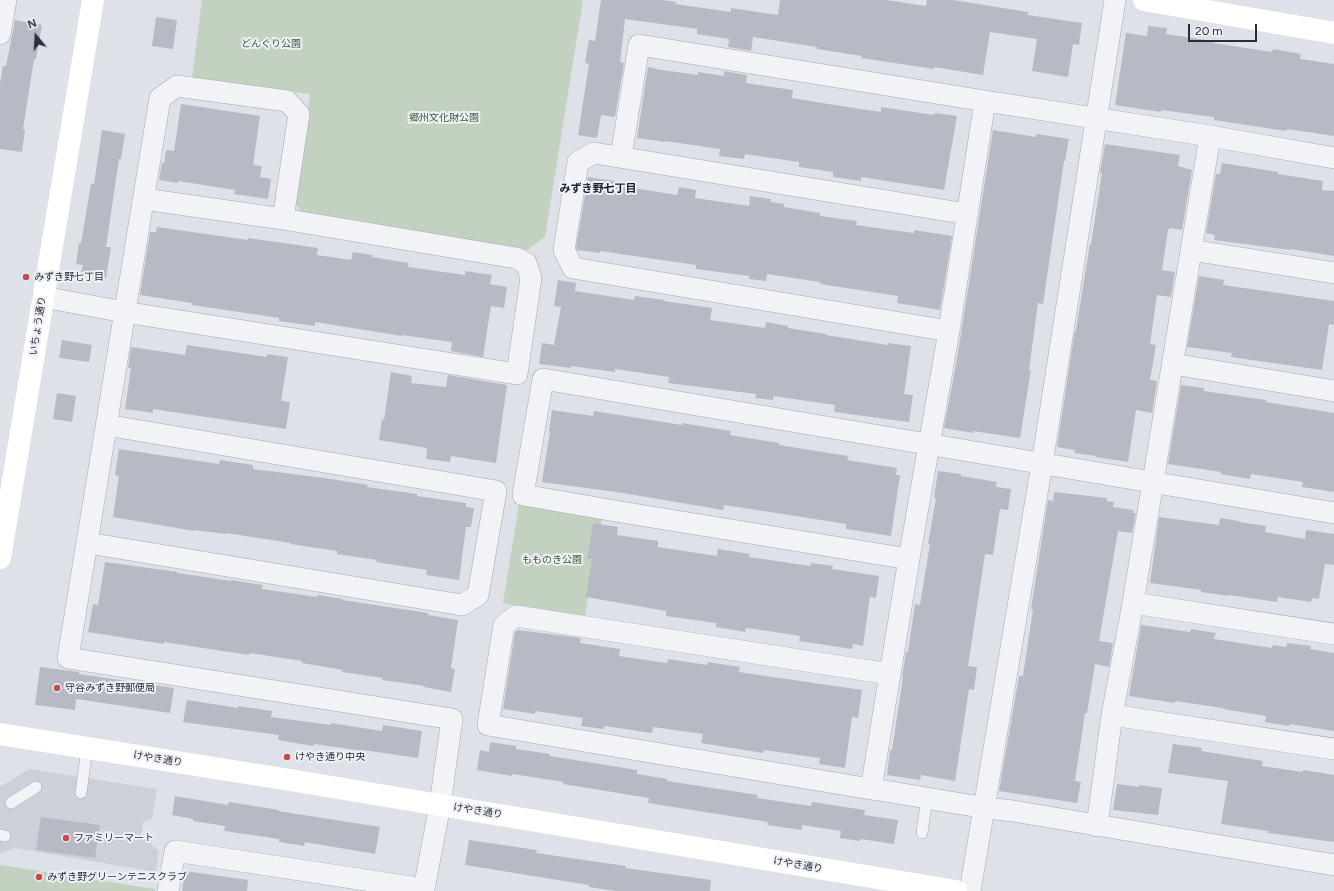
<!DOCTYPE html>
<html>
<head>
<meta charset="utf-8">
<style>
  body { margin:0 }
  #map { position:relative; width:1334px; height:891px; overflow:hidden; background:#dfe1e8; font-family:Figtree,sans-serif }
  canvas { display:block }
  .north { position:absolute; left:16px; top:16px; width:40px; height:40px; -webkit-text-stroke:3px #eff0f5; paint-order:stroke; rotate:342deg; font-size:11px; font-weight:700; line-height:16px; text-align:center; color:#292e3e }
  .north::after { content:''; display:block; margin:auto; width:14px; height:18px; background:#292e3e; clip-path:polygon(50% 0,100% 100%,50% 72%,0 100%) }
  .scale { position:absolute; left:1188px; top:24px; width:69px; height:18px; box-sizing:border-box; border:2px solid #292e3e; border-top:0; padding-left:5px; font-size:12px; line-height:14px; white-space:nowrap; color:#292e3e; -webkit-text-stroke:3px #eff0f5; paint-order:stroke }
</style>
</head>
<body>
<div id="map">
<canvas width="1334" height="891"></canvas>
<div class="north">N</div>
<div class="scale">20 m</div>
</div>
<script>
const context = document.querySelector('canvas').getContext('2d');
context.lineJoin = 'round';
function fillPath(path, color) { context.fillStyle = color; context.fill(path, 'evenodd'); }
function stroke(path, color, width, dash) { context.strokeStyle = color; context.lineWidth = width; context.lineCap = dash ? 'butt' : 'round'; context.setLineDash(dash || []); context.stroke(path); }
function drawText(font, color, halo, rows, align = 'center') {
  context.font = font + ' Figtree,"Noto Sans JP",sans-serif'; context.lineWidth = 4; context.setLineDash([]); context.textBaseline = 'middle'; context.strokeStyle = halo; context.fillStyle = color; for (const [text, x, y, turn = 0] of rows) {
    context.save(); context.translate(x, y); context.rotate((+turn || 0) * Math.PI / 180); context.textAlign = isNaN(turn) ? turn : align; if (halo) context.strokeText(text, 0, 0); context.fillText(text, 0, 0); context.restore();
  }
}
const built = new Path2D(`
  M29,769L157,789L152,818L143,823L141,836L159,851L156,872L15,848L0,854V787Z`);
const green = new Path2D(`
  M202,0H583L545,237L527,250L301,214L296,203L310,94L192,78Z
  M519,504L602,517L585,616L503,603Z
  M0,865L155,889V891H0Z`);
const building = new Path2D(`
  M601,0H663L676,2L675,4L731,12V8L778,15L780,0H886L926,6L927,0H953L1028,12V15L1082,23L1079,45L1073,44L1068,77L1032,71L1037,39L990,32L983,75L934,67V69L861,58L862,56L817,49V47L753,37L751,51L728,47L729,39L697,34V29L625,19L620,62L624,63L615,117L601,115L597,138L578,135L589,64L585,63L589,40L595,41Z
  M156,17L177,20L173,49L152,46Z
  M15,20L42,25L36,59H34L23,129L25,130L22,152L0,149V83L3,66H6Z
  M1148,26L1167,28L1166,34L1213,41V43L1272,52L1273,49L1301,54L1300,59L1334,64V136L1287,129L1286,131L1214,120V117L1161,110V112L1115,105L1126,33L1147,36Z
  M648,67L655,68V69L698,75V72L724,76V71L747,75L746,83L793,90L792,98L828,104L881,112V107L934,115L935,113L957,116L944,190L861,177V181L833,177V172L799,167V162L745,154L744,159L719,156L720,149L665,141V142L637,138Z
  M181,104L260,116L253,165L262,166L260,177L271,179L268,199L234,194L235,190L178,181V183L159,180L162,163H164L166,150L174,151Z
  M102,130L125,134L121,159H119L106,247H111L106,278L81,274L83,265L76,264L79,243H81L91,184H94Z
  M993,130L1036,137L1037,134L1069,139L1065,161H1064L1043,304L1038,303L1029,370H1031L1020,438L973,431V433L944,428L957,359Z
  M1105,144L1180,155L1178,166L1192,170L1182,230L1170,228L1168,230L1162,270L1175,272L1171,297L1157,295L1150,344L1156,345L1150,380L1157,381L1152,413L1136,410L1128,462L1096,457V456L1074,453L1075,450L1057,447L1075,330H1076L1090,243L1091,244L1102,173H1100Z
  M1222,163L1278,172V174L1323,181L1322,190L1334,191V256L1291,249V250L1214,240L1215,235L1206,233L1216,174H1220Z
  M588,177L615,181L614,185L677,195L679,187L696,190L695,198L749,206L750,196L771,199V202L784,204V207L820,213V216L857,221L856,225L914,233V230L952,236L940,310L897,303L898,296L820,284V282L767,274L766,281L749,279V276L696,269V265L600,251V253L577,250L576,248Z
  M157,227L248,240V238L318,248L317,255L351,260L353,252L372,255V257L409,263L408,267L465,275V271L492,275L490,284L507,287L504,308L491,306L483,357L451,351L452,342L402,335V336L315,322V326L279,321V318L192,305V303L140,295L150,232H156Z
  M1199,276L1224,280L1223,285L1334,301V325L1329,324L1322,370L1231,357L1232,353L1187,347Z
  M558,280L576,283L575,291L634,300L635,296L664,300V301L712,308L710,320L765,328L766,322L788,326V328L826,334V335L888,345V343L911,346L904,394L913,395L909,422L834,412L835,405L773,396V400L755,398L756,394L668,383L669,377L615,369V372L571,366V368L539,364L542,343L554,345L561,307L554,306Z
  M62,340L92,345L89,362L59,358Z
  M187,345L267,357V354L288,357L281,401L290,402L286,429L153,409V413L125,409L131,368H128L131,347L185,355Z
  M391,372L412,376L411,383L446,387L448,375L507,385L496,463L451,456L450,462L426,459L427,448L379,440L382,419L384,420Z
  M1181,385L1204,388V391L1266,400V402L1334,413V492L1302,487L1303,482L1251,474L1250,479L1220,474L1221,472L1168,464Z
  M57,393L76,396L72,422L53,419Z
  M552,410L593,416L594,411L682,425V423L731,431L730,435L779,443V445L848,456L847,460L897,468L896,475H900L891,536L846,529V524L757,510L724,505L723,510L623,493L542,482L550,431H549Z
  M119,449L219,464L220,460L253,465V469L325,478L368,485L367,487L417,494V496L466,503V507L474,508L471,527H466L459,580L426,575L427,570L376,562L377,560L337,554V551L291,544V543L226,533V534L194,530V531L113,517L119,476L115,475Z
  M938,471L961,474V476L997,482L996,487L1011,489L1008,510L1000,509L993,555L985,554L968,666L977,667L974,690L969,689L955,781L921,775L920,780L887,775L890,750H892L903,677H902L906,652H908L915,604L920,605L930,544H928L936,498H934Z
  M1054,492L1107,498V501L1114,502L1113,507L1133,510V513H1136L1132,533L1118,531L1099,641L1113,643L1109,667L1095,664L1087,713H1085L1075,781L1081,782L1077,803L999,791L1019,676H1023L1033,609H1031L1048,500L1053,501Z
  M1159,517L1219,525L1220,518L1239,521V522L1266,526L1265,532L1305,539L1306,530L1334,534V565L1325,564L1319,599L1312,598L1311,602L1278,597L1277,602L1229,595V596L1201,592V590L1150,583Z
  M593,523L618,527L617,535L658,541V547L717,556L718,549L750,554L749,557L811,566V563L833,566L832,569L879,576L876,598L870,597L863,646L853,644L852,649L799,641L800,636L768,631L746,628L745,632L716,627V623L666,616V611L586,597L592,559H587Z
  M105,562L178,572V573L231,581V580L263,585L262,589L317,597V595L343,599L342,600L428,613V615L458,620L451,668L455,669L451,692L424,687V686L382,680L383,678L342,672L343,670L302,663V661L250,653L249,655L164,642V644L88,632L93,604L98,605Z
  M1141,625L1190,632L1191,629L1216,633L1214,639L1272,648L1273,645L1286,647L1287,643L1311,646L1310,649L1334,653V731L1290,724L1289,726L1265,722L1266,716L1223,709V708L1175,701V703L1129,696Z
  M518,630L581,638L580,643L620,649L619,656L667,663L668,659L707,665L708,662L740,667L739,672L862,690L858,718L852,717L845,768L819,764L820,758L764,750L763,753L701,743L703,734L653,727L652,733L605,726L604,729L581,726L583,718L535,711V714L503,709L515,632Z
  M40,667L79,672V674L174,688L170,713L76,699L75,710L35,705Z
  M187,700L238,708V706L272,711L271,717L331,725V723L382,731L383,725L422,731L418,758L363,750V751L314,744L313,746L278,740L279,735L183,722Z
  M490,742L516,746V749L550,754V756L637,770V774L667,779V781L758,795L757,798L811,806L812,802L865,810L864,815L898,820L894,844L861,839L860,841L840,838L841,831L802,825V830L767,825L768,822L648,803L649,798L563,784L564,782L512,774V776L477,770L480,750L489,752Z
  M1173,744L1202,748L1201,751L1263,761L1262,766L1303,772V770L1334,775V842L1268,833V831L1221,824L1228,781L1168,773Z
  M1117,784L1139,787V785L1162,788L1158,815L1113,810Z
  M175,796L228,805L229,802L279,810L278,811L380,827L375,854L305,842L304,846L279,842V839L224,831L225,826L193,821V819L172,815Z
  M41,817L100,825L95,858L36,850Z
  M469,840L537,850L536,853L626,866L625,868L711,880L710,891H616L589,887V885L465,865Z
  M185,871L248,880L247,891H182Z`);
const lane = new Path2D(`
  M81,793L87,748
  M11,803L36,787
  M922,833L927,797
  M0,835L5,836`);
const street = new Path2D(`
  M0,34L6,0
  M621,157L639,45L985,101L1210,136L1334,158
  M1191,250L1334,273
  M43,297L124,312L517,374L531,278L526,263L516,258L283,219L144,199
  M949,331L573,268L564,250L578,162L594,153L967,214
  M1173,364L1334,391
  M88,543L462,605L478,595L496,491L106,425
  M909,559L621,512L523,495L543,379L1334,513
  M1133,603L1334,634
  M890,674L516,616L504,625L488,725L871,789C919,796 966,806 1013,811L1334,865
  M1112,715L1334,749
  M871,789L909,559L949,331L985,101
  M1097,826L1112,715L1133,603L1210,136
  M168,891L175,851L424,889L440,805L452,719L68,658L160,98L177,86L287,101L299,114L283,219
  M970,891L1042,464L1115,0`);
const secondary = new Path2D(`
  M1144,0L1334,33
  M0,558L93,0
  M0,734L284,779L956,891`);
const markers = [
  [26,277,4,"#c64a4c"],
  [57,688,4,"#c64a4c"],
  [287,757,4,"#c64a4c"],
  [66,838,4,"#c64a4c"],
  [39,877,4,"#c64a4c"]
];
const parkNames = [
  ["どんぐり公園",271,44],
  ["郷州文化財公園",444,118],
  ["もものき公園",552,560]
];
const poiNames = [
  ["みずき野七丁目",34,277],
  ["守谷みずき野郵便局",65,688],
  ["けやき通り中央",295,757],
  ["ファミリーマート",74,838],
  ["みずき野グリーンテニスクラブ",47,877]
];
const streetNames = [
  ["いちょう通り",38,326,-81],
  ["けやき通り",158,759,9],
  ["けやき通り",478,811,9],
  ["けやき通り",798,865,10]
];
const neighbourhoodNames = [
  ["みずき野七丁目",598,189]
];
fillPath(built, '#cdd0d9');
fillPath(green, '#c3d1c1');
fillPath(building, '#b7bac4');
stroke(lane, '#a5a8b2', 12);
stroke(street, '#a5a8b2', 22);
stroke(lane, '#f2f3f6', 11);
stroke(street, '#f2f3f6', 21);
stroke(secondary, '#fff', 22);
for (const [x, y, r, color] of markers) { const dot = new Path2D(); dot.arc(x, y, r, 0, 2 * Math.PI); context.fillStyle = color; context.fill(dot); stroke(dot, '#eff0f5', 1.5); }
drawText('10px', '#395937', '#eff0f5', parkNames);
drawText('10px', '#292e3e', '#eff0f5', poiNames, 'left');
drawText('10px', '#292e3e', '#eff0f5', streetNames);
drawText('bold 11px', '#1b1f2f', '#eff0f5', neighbourhoodNames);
</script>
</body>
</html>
